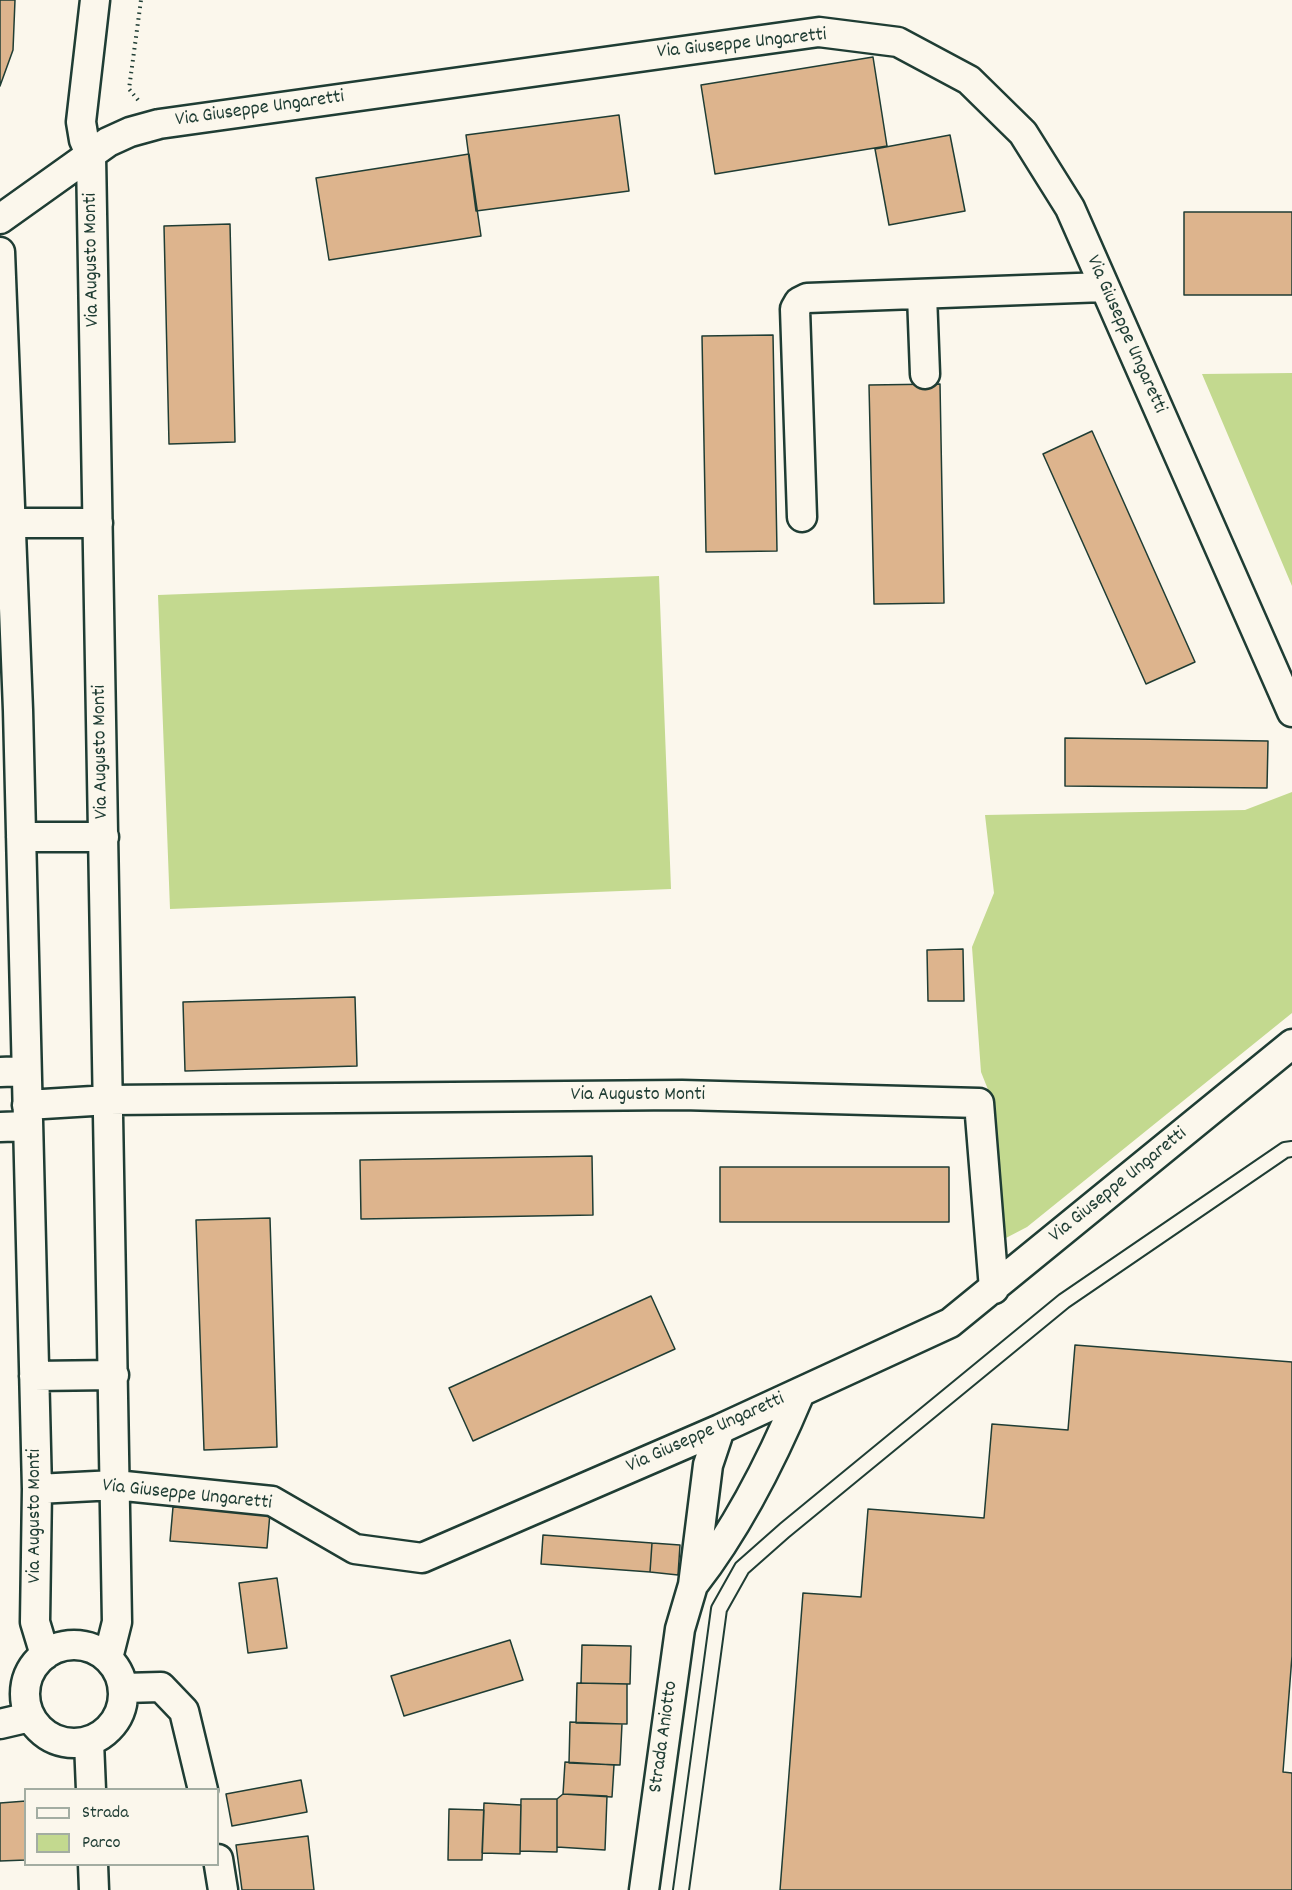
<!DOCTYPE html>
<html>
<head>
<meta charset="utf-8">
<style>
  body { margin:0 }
  #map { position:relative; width:1292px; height:1890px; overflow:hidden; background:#fbf7ec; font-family:Dekko,sans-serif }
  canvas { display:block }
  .legend { position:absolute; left:24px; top:1788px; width:195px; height:78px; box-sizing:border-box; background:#fbf7ec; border:2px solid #a3ada2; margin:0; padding:8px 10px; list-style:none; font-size:18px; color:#1f3d34 }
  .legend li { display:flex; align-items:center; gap:12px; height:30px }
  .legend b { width:30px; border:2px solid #a3ada2 }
</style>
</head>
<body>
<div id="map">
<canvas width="1292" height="1890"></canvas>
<ul class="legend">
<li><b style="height:8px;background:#fbf7ec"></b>Strada</li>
<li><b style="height:16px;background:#c3d98f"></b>Parco</li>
</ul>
</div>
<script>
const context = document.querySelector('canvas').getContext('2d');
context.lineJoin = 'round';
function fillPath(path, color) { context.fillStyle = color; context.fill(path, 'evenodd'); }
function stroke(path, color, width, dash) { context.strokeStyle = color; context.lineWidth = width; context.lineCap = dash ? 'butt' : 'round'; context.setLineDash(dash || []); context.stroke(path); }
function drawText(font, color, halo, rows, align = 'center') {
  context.font = font + ' Dekko,sans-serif'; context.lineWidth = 4.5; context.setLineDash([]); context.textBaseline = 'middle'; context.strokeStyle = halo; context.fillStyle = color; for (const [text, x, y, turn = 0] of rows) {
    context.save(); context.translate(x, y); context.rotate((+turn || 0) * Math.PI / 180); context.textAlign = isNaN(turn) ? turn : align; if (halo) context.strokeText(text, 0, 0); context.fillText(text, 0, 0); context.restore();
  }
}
const green = new Path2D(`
  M1292,373V586L1202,374Z
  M659,576L671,889L170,909L158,595Z
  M1292,792V1013L1027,1227L1004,1239L993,1102L981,1072L972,947L994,893L985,815L1245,810Z`);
const building = new Path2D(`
  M0,0H15L13,50L0,86Z
  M873,57L887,146L715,174L701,85Z
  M619,115L629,191L476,211L466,135Z
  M950,135L965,211L889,225L875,149Z
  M469,154L481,236L329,260L316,178Z
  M1184,212H1292V295H1184Z
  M230,224L235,442L169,444L164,226Z
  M773,335L777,551L706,552L702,336Z
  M940,384L944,603L874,604L869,385Z
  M1092,431L1195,662L1146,684L1043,454Z
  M1065,738L1268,741L1267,788L1065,786Z
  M963,949L964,1001H928L927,950Z
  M355,997L357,1066L185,1071L183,1002Z
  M592,1156L593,1215L361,1219L360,1160Z
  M720,1167H949V1222H720Z
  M270,1218L277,1447L204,1450L196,1220Z
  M651,1296L675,1349L473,1441L449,1388Z
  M1075,1345L1292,1362V1656L1283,1772L1292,1773V1890H780L803,1593L861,1597L868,1509L984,1518L992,1424L1068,1430Z
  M173,1507L270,1513L267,1548L170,1541Z
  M543,1535L652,1543L650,1572L541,1564Z
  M652,1543L680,1545L678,1575L650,1572Z
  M277,1578L287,1648L248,1653L239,1583Z
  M510,1640L523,1680L404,1716L391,1676Z
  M582,1645L631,1646L630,1684L581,1683Z
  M577,1683L627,1684V1724L576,1723Z
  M570,1722L622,1724L620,1765L569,1763Z
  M565,1762L614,1765L612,1797L563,1794Z
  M301,1780L307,1812L232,1826L226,1794Z
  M563,1794L607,1796L605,1850L557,1847V1799Z
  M521,1799H557V1852L520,1851Z
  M26,1801V1860L0,1861V1803Z
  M484,1803L521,1805L520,1854L482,1853Z
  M449,1809L484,1810L482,1860H448Z
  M308,1836L314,1890H242L236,1845Z`);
const path = new Path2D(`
  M138,100L129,89L141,0`);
const lane = new Path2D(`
  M681,1890L719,1609L742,1568L785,1530L1064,1301L1285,1150L1292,1149`);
const street = new Path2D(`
  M95,0L81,122L84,140L91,156L117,1622L108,1658
  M0,219L108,142L130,132L159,124L819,32L898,42L969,80L1023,133L1070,208L1292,712
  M0,252L18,710L37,1489L35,1622L45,1655
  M922,295L925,374
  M802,517L795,309L799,302L807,298L1104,287
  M10,523H98
  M21,837H104
  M0,1072L26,1071
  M27,1105L109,1100L682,1095L979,1103L994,1289
  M0,1127L28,1126
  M34,1376L114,1375
  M37,1489L115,1485L272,1501L355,1549L422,1558L720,1429L950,1323L1292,1044
  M694,1584C739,1526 772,1460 800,1393
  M25 1694a49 49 0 1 1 98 0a49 49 0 1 1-98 0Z
  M124,1688L161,1687L184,1711L203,1790
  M0,1724L30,1717
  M89,1742L91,1790
  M218,1859L223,1890
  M93,1864L94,1890
  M644,1890L680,1629L693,1585L708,1465L720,1429`);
const streetNames = [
  ["Via Giuseppe Ungaretti",742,45,-6],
  ["Via Giuseppe Ungaretti",260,110,-8],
  ["Via Augusto Monti",93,260,-91],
  ["Via Giuseppe Ungaretti",1125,335,66],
  ["Via Augusto Monti",102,752,-91],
  ["Via Augusto Monti",638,1096],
  ["Via Giuseppe Ungaretti",1119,1186,-39],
  ["Via Giuseppe Ungaretti",706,1434,-24],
  ["Via Giuseppe Ungaretti",187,1496,6],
  ["Via Augusto Monti",36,1516,-90],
  ["Strada Aniotto",665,1737,-82]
];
fillPath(green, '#c3d98f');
fillPath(building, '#ddb48d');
stroke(building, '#1f3d34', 1.5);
stroke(lane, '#1f3d34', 18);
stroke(street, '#1f3d34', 33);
stroke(path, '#1f3d34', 4, [1.5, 4.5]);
stroke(lane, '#fbf7ec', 14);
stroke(street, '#fbf7ec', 28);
drawText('20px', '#1f3d34', '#fbf7ec', streetNames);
</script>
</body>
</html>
